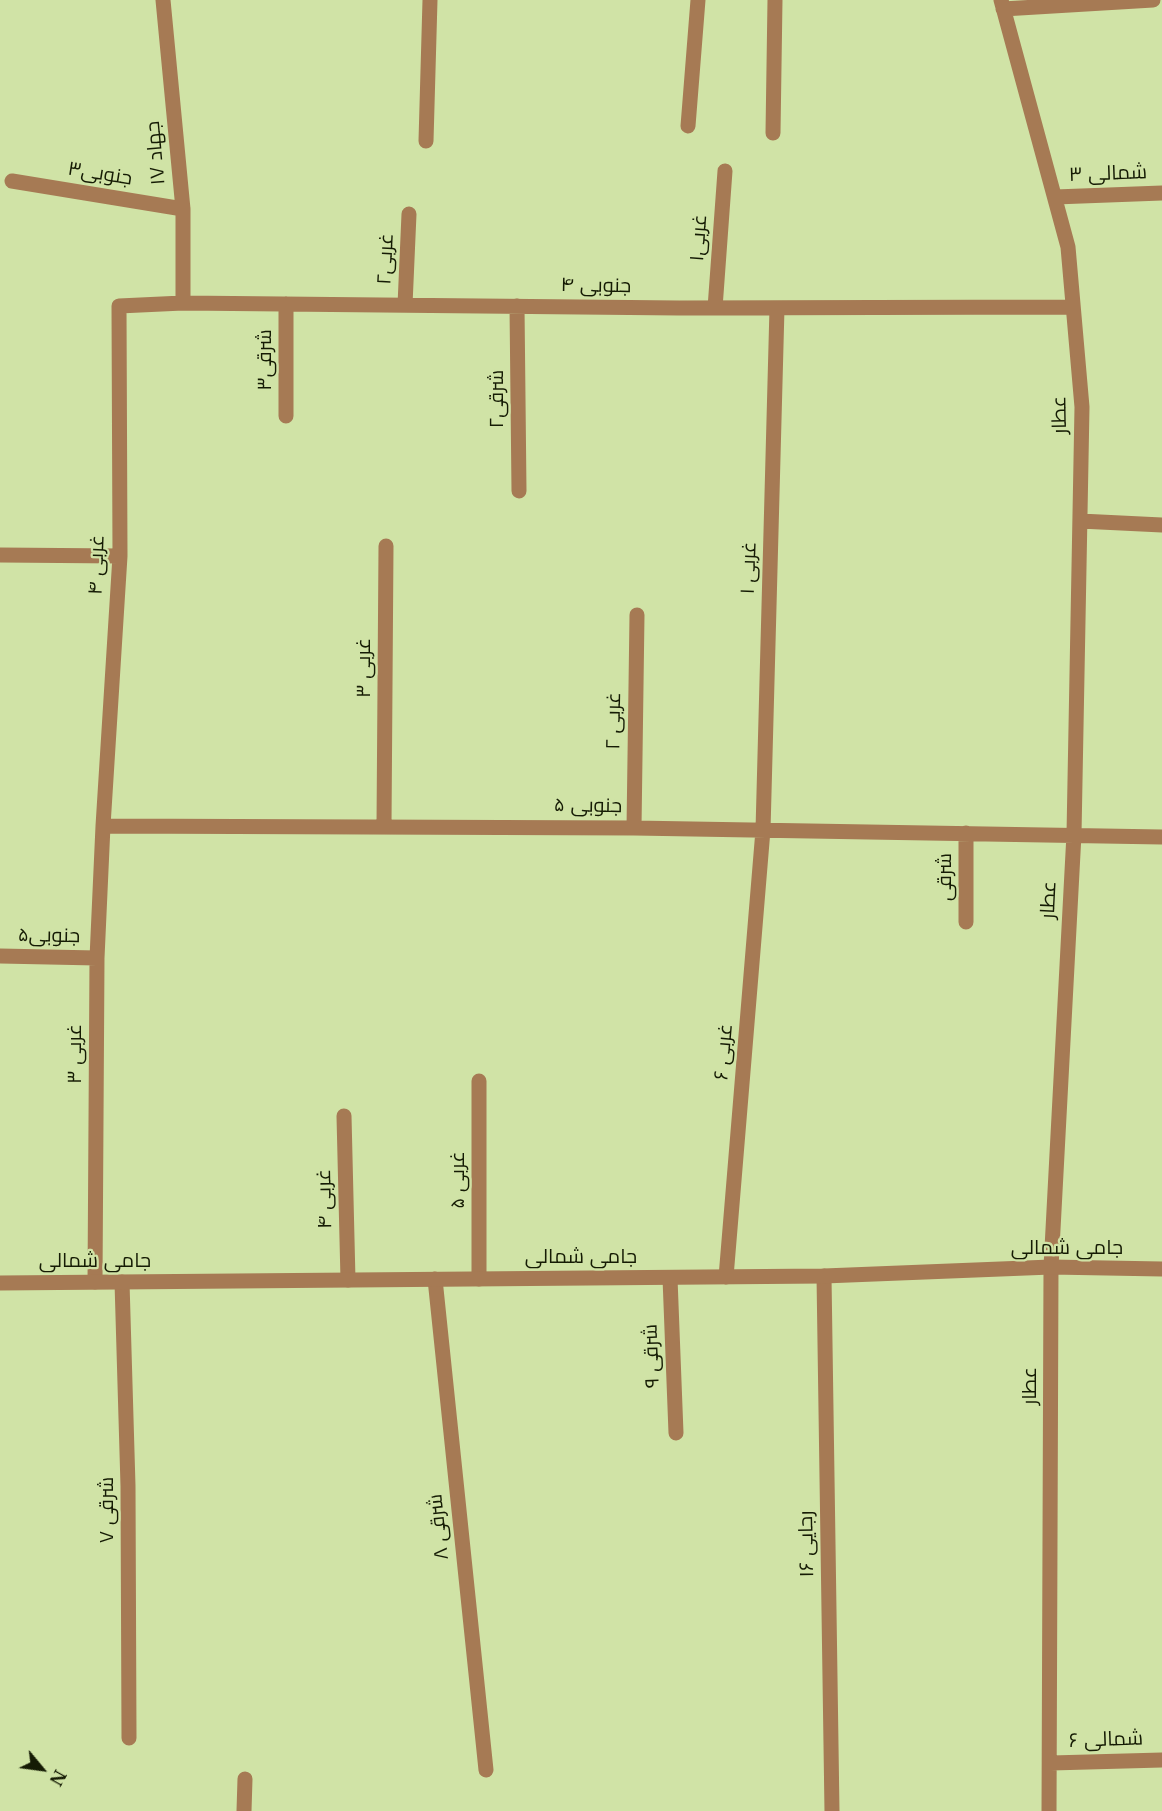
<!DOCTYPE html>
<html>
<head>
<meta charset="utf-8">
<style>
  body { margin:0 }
  #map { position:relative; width:1162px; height:1811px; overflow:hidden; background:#d0e3a6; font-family:"Libre Baskerville",serif }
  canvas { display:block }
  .north { position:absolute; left:12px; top:1739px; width:60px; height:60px; -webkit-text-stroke:4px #d0e3a6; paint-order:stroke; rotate:119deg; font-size:16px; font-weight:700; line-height:24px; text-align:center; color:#151b04 }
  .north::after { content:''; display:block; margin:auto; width:21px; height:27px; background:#151b04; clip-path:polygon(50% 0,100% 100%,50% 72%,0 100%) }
</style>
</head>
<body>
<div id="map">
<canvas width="1162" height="1811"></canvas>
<div class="north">N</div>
</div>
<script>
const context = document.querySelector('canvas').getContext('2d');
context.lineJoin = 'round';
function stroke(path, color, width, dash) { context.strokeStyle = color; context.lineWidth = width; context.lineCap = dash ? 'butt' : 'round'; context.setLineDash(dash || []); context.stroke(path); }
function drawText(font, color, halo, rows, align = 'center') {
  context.font = font + ' "Libre Baskerville",Cairo,serif'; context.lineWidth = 4.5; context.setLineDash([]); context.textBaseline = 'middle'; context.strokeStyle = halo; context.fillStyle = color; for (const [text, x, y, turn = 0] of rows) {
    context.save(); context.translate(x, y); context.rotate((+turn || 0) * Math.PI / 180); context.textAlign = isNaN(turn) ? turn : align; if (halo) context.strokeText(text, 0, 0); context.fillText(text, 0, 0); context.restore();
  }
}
const minor = new Path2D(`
  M163,0L183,209V303
  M1001,0L1068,247L1082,407L1074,834L1051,1267L1049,1811
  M1003,9L1153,0
  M688,126L698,0
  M773,133L775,0
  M426,141L430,0
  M12,181L183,209
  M1055,197L1162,193
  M405,305L409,214
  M517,306L519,491
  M715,308L725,171
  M286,416V304
  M1080,521L1162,525
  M0,555L120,556
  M384,825L386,546
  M103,826L634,828L1162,837
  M634,828L637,615
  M966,922V833
  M0,956L97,958
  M479,1081V1279
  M344,1116L348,1280
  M824,1276L832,1811
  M726,1277L763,830L777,308
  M670,1278L676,1433
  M435,1279L486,1770
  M95,1282L97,958L103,826L120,556L119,306L183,303L679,308L1073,307
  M122,1282L128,1486L129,1738
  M1051,1763L1162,1760
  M244,1811L245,1779`);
const tertiary = new Path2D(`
  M0,1283L824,1276L1051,1267L1162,1269`);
const streetNames = [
  ["جهاد ۱۷",156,153,-95],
  ["جنوبی۳",100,174,9],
  ["شمالی ۳",1108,174,-2],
  ["غربی۱",699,238,-86],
  ["غربی۲",386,259,-87],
  ["جنوبی ۴",596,286,1],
  ["شرقی۳",265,360,-90],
  ["شرقی۲",497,399,-90],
  ["عطار",1060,415,-91],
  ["غربی ۴",97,565,-88],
  ["غربی ۱",749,568,-88],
  ["غربی ۳",364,668,-90],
  ["غربی ۲",614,721,-89],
  ["جنوبی ۵",588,806,1],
  ["شرقی",945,877,-90],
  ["عطار",1049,900,-87],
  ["جنوبی۵",49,936,1],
  ["غربی ۶",724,1052,-85],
  ["غربی ۳",75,1054,-90],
  ["غربی ۵",458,1180,-90],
  ["غربی ۴",325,1199,-91],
  ["جامی شمالی",1067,1248],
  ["جامی شمالی",581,1257],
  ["جامی شمالی",95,1261],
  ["شرقی ۹",652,1356,-92],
  ["عطار",1030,1386,-90],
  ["شرقی ۷",107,1510,-90],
  ["شرقی ۸",439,1527,-96],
  ["رجایی ۱۶",807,1544,-91],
  ["شمالی ۶",1106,1740,-2]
];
stroke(minor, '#a67a54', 15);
stroke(tertiary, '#a67a54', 15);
drawText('20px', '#151b04', '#d0e3a6', streetNames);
</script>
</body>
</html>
